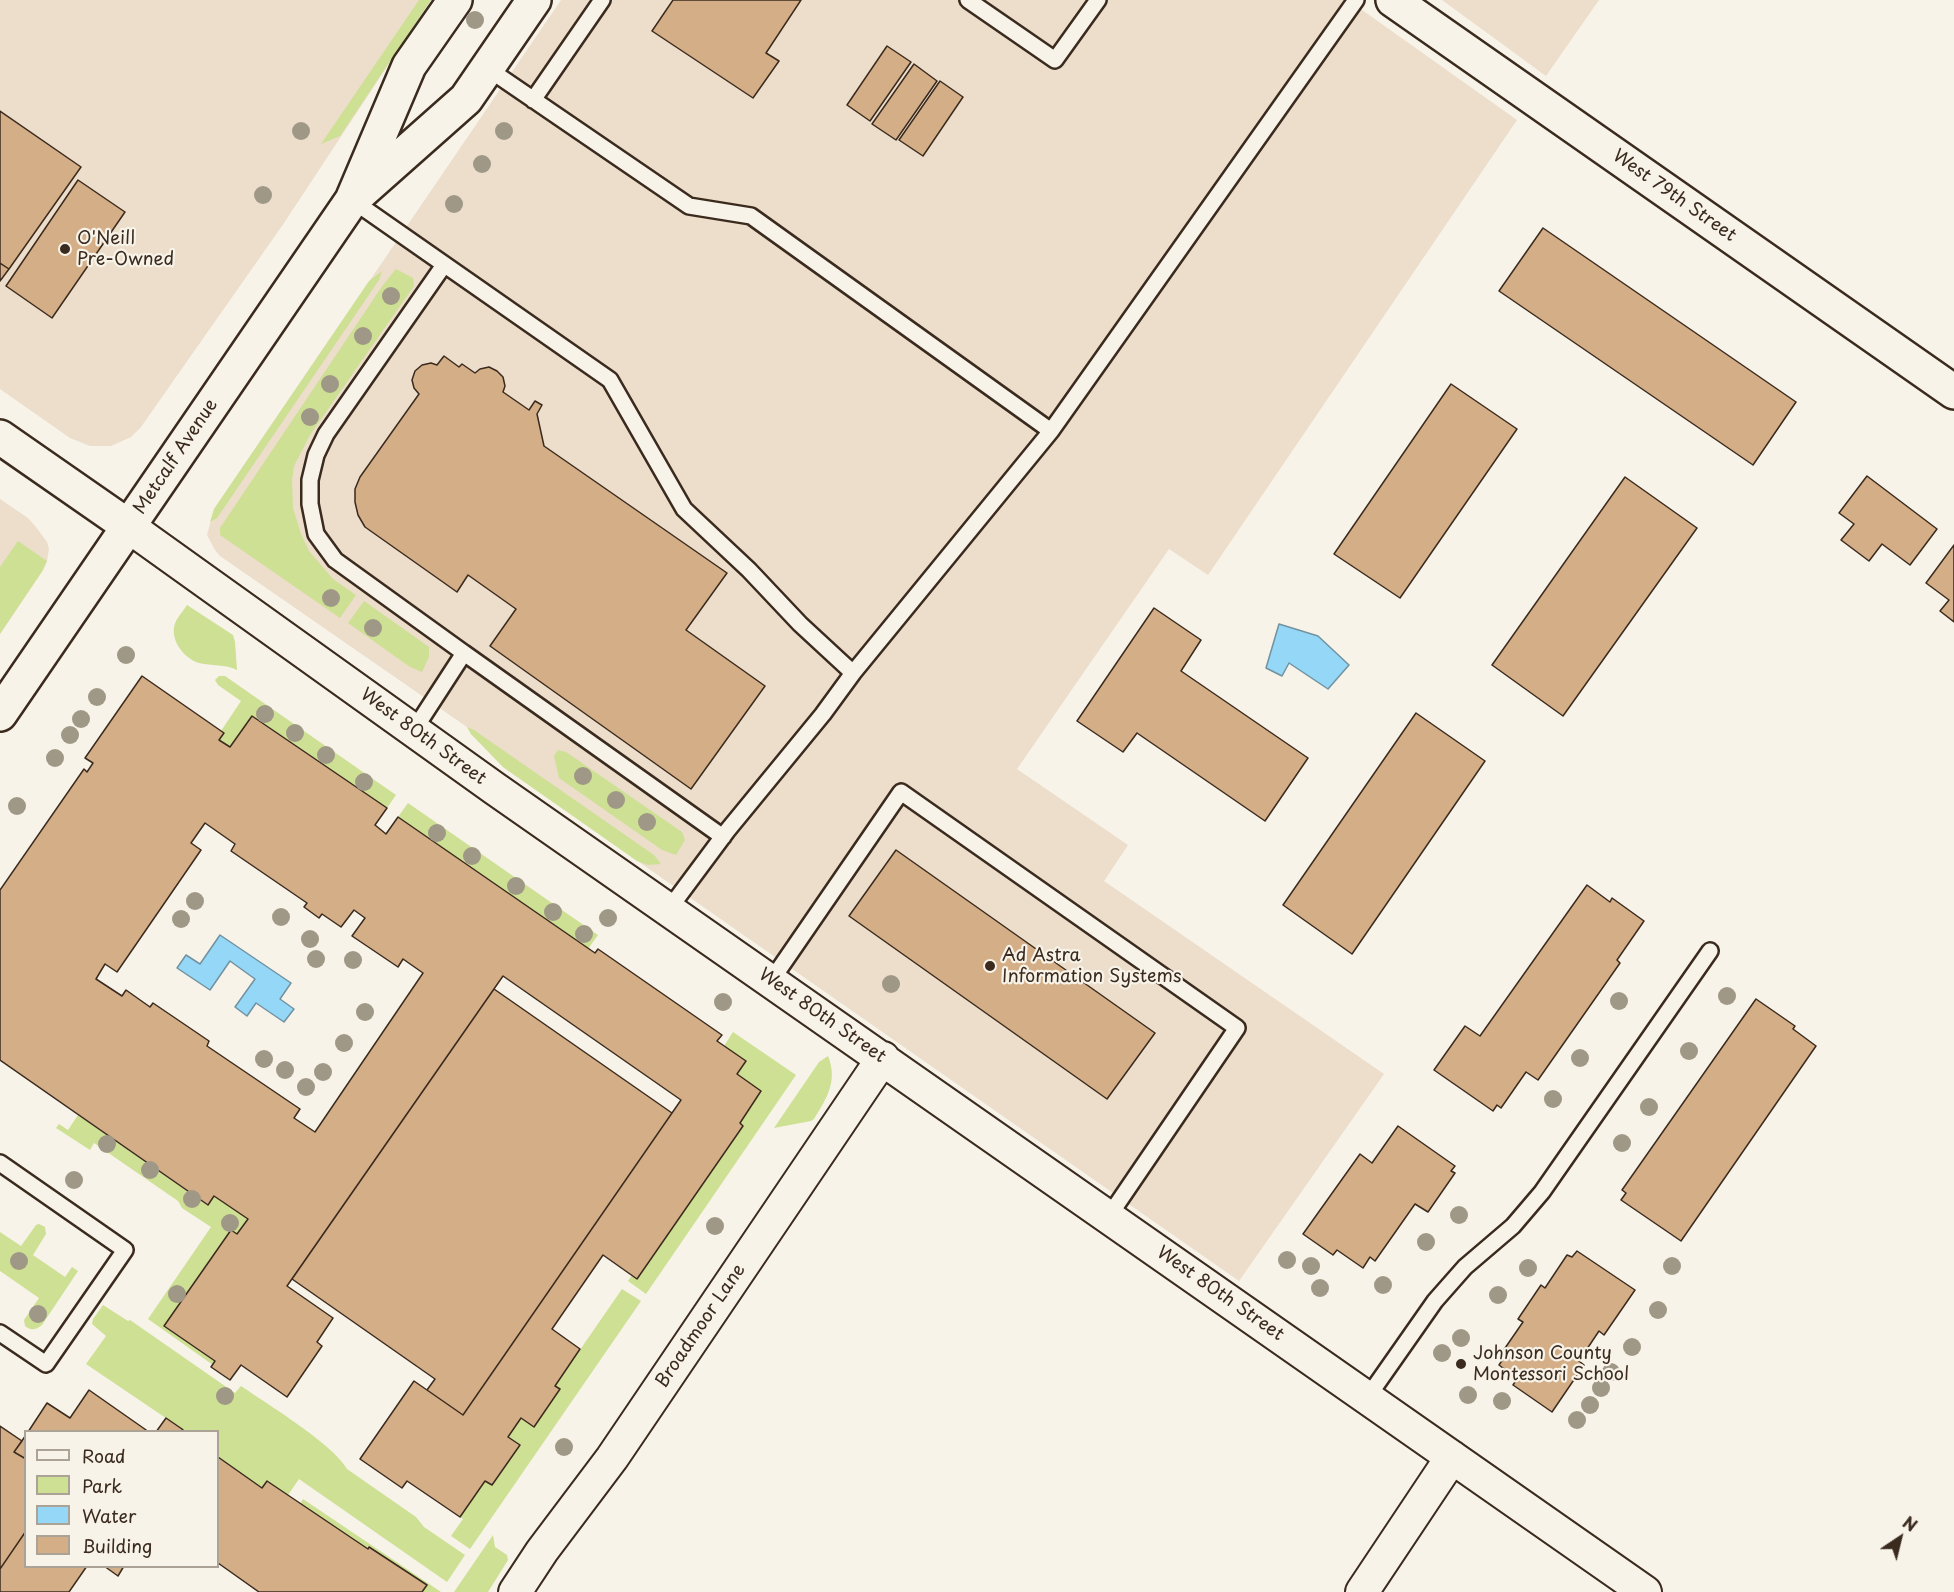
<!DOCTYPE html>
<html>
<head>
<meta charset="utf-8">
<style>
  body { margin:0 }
  #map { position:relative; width:1954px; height:1592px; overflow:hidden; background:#f7f3e8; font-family:"Playpen Sans",sans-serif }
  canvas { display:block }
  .legend { position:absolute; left:24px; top:1430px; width:195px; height:138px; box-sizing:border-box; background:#f7f3e8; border:2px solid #aca397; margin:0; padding:8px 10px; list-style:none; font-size:18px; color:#3b2a1e }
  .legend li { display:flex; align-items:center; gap:12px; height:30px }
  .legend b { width:30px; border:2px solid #aca397 }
  .north { position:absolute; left:1870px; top:1508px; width:60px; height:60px; -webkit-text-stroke:4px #f7f3e8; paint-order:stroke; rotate:35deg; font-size:16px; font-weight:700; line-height:24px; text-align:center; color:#3b2a1e }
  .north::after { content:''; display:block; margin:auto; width:21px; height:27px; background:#3b2a1e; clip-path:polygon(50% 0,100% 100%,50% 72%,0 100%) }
</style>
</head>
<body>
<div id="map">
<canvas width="1954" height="1592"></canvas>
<ul class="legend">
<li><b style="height:8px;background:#f7f3e8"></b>Road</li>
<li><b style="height:16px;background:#cde094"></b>Park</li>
<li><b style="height:16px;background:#95d7f7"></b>Water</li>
<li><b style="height:16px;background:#d4ae86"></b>Building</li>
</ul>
<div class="north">N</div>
</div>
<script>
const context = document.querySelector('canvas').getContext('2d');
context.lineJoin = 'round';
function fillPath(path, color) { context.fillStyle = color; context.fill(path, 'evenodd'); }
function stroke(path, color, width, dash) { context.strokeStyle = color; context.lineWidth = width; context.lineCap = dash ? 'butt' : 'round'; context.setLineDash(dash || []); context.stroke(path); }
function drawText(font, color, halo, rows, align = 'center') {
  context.font = font + ' "Playpen Sans",sans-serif'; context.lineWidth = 4.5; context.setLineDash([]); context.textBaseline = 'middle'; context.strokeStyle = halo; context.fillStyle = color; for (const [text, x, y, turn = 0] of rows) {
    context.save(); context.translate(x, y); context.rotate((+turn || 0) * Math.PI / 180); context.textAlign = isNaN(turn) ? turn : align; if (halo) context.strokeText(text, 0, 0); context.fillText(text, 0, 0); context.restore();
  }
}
const built = new Path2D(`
  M0,0H431L284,223L141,427L131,437L111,446H90L70,438L0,389Z
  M561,0H1348L1517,120L1208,575L1169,549L1017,769L1128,845L1104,881L1384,1074L1239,1281L503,767L471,734L467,727L220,556L215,550L207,535L214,509Z
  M1442,0H1599L1546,76Z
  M0,499L28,518L36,527L47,542L49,549L47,561L43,570L0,634Z`);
const green = new Path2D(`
  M419,0H431L340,136L321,144Z
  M396,269L413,278L414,286L310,435L294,466L292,480L293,508L301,534L309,551L333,579L356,595L340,618L220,535V528L383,285Z
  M382,271L379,280L217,518L210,522L214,509L369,281Z
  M18,541L47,561L43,570L0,634V567Z
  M364,601L429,647V657L422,672L410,667L348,623Z
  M187,605L233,635L235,642L237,670C225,664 212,666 199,663C183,658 168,638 176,621C179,615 184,610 187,605Z
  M219,676H225L396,795L387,808L252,716L230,747L219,740L221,731L241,701L218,685L215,680Z
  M467,727L474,730L654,855L661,864L648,865L637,861L503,767L471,734Z
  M558,750L566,752L682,832L685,840L676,855L662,850L559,778L554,756Z
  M408,803L598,935L588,949L398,817Z
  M733,1032L796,1075L646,1294L628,1281L632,1275L637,1278L743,1126L740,1123L761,1092L737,1074L746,1061L724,1046Z
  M828,1056C838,1081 827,1098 814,1119L811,1121L774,1128L819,1062Z
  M78,1115L207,1205L214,1196L248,1219L237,1234L231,1230L164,1326L215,1361L213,1365L148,1319L211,1227L182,1208L178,1201L94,1143L90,1150L56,1128L59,1124L68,1130Z
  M39,1224L45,1227L46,1234L33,1255L65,1277L72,1267L78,1271L42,1325C36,1330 31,1331 25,1326L24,1320L39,1298L0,1271V1232L21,1246L36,1225Z
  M622,1289L641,1301L470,1549L451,1536L463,1519L460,1517L485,1481L492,1485L519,1445L508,1437L521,1418L534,1426L560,1389L555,1386Z
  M103,1305L128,1321L130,1320L235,1393L241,1386C267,1404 333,1444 347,1469L416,1517L424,1527L465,1555L447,1582L299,1479L288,1495L267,1481L262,1488L218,1457V1432L185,1431L86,1364L106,1336L92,1324L93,1319Z
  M303,1499L441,1592H422L426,1585L370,1547L368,1549L300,1504Z
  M493,1535L495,1547L507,1555L508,1560L488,1592H454Z`);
const water = new Path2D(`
  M1279,624L1318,636L1349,665L1328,689L1289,663L1282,676L1266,668Z
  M220,935L291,983L280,999L294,1009L284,1022L256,1003L247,1016L235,1007L255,979L230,961L210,990L177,968L186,955L200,964Z`);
const building = new Path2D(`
  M673,0H801L766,53L779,61L753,98L652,31Z
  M887,46L911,62L870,121L847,105Z
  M914,64L937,81L896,140L872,124Z
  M940,81L963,97L923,156L899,140Z
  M0,111L81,167L9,269L0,263Z
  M78,180L125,212L52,318L6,286Z
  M1543,228L1796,402L1753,465L1499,291Z
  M0,263L9,269L0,281Z
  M444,356L459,367L462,364L475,373L480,369L489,367L497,371L503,377L505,386L503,392L529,410L535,401L542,405L537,414L544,446L727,573L686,630L765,686L691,789L490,646L516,609L468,575L457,592L365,527L358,515L355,502V489L360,477L419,394L414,388L412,380L415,371L422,365L431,363L437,365Z
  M1451,384L1517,429L1400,598L1334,554Z
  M1867,476L1937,529L1910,565L1882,544L1869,561L1841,540L1854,524L1839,513Z
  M1625,477L1697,528L1563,716L1492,665Z
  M1954,545V622L1940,611L1949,600L1926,583Z
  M1154,608L1201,640L1181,671L1308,758L1265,821L1137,733L1123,752L1077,721Z
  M142,676L224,733L219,740L230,747L252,716L387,808L375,825L386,834L398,817L595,953L598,949L722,1035L717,1041L746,1061L737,1074L761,1091L740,1123L743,1126L637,1279L603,1255L552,1329L580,1349L555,1386L560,1389L534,1427L521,1418L508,1437L520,1445L492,1485L485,1481L460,1517L407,1481L402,1488L360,1459L414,1381L463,1415L681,1100L503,976L287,1286L333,1318L317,1342L322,1346L287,1397L241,1365L230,1380L211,1367L215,1361L164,1326L231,1230L237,1234L248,1219L214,1196L208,1205L0,1060V890L84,769L87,772L93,763L85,758ZM205,823L235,844L231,851L307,903L304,907L319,918L322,914L341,927L354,910L365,918L352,936L398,967L403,959L423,973L315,1132L294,1118L300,1109L207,1046L209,1041L153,1003L150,1007L126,990L122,996L96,979L105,964L117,972L201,850L191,843Z
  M1416,713L1485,761L1352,954L1283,905Z
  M896,850L1155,1033L1107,1099L849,916Z
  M1587,885L1610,902L1612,898L1644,921L1617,960L1620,963L1538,1080L1526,1072L1501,1108L1497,1105L1493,1111L1434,1070L1465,1026L1480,1036Z
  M494,989L672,1113L463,1415L427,1390L435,1379L292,1279Z
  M1756,999L1795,1026L1793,1029L1816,1046L1681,1241L1621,1200L1626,1193L1622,1190Z
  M1398,1126L1455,1166L1451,1171L1455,1173L1428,1212L1415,1204L1375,1261L1370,1257L1363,1268L1337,1250L1333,1255L1303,1234L1360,1154L1372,1163Z
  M1577,1251L1635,1290L1604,1335L1599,1331L1579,1361L1584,1365L1552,1412L1513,1385L1517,1379L1499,1365L1507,1353L1503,1351L1523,1322L1518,1319L1541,1285L1545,1288L1567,1255L1572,1257Z
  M89,1390L149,1432H28L47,1403L70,1418Z
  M166,1418L182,1429L185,1432H156Z
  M0,1426L22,1441L14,1452L26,1459V1531L0,1569Z
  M26,1435V1459L14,1452Z
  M218,1457L262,1488L267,1481L368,1549L369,1547L427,1585L422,1592H259L218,1563Z
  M26,1531V1566H87L69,1592H0V1569Z
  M104,1566H124L118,1576Z`);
const service = new Path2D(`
  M968,0L1055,60L1098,0
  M487,68L689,206L751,216L1051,431
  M533,100L602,0
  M352,200L610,380L684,509L749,570L800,624L853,673
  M464,653L723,837
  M414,730L464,653L335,560L316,534L310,504V480L316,455L326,434L444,265
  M669,909L727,831L823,714L853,673L1051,431L1356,0
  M771,981L901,792L1237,1028L1109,1216
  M0,1163L125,1250L46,1364L0,1333
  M1367,1398L1435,1301L1465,1267L1513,1226L1542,1192L1710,951`);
const minor = new Path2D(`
  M128,526L494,788L1645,1592
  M515,1592L542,1551L612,1458L883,1058
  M1362,1592L1452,1457`);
const tertiary = new Path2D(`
  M1393,0L1954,392
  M0,437L128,526`);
const primary = new Path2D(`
  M360,193L466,99L534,0
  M0,714L352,200L409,66L455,0`);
const trees = [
  [475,20],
  [301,131],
  [504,131],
  [482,164],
  [263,195],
  [454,204],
  [391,296],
  [363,336],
  [330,384],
  [310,417],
  [331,598],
  [373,628],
  [126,655],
  [97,697],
  [265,714],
  [81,719],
  [295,733],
  [70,735],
  [326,755],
  [55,758],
  [583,776],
  [364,782],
  [616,800],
  [17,806],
  [647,822],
  [437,833],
  [472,856],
  [516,886],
  [195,901],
  [553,912],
  [281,917],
  [608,918],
  [181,919],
  [584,934],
  [310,939],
  [316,959],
  [353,960],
  [891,984],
  [1727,996],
  [1619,1001],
  [723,1002],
  [365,1012],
  [344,1043],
  [1689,1051],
  [1580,1058],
  [264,1059],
  [285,1070],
  [323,1072],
  [306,1087],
  [1553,1099],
  [1649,1107],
  [1622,1143],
  [107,1144],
  [150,1170],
  [74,1180],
  [192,1199],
  [1459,1215],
  [230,1223],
  [715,1226],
  [1426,1242],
  [1287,1260],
  [19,1261],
  [1311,1266],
  [1672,1266],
  [1528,1268],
  [1383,1285],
  [1320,1288],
  [177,1294],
  [1498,1295],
  [1658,1310],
  [38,1314],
  [1461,1338],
  [1632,1347],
  [1442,1353],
  [1611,1372],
  [1601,1388],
  [1468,1395],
  [225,1396],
  [1502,1401],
  [1590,1405],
  [1577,1420],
  [564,1447]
];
const markers = [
  [65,249,6,"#3b2a1e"],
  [990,966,6,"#3b2a1e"],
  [1461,1364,6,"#3b2a1e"]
];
const streetNames = [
  ["West 79th Street",1674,196,35],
  ["Metcalf Avenue",176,457,-56],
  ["West 80th Street",423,737,36],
  ["West 80th Street",822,1016,35],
  ["West 80th Street",1220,1294,35],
  ["Broadmoor Lane",701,1326,-56]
];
const poiNames = [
  ["O'Neill",77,239],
  ["Pre-Owned",77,260],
  ["Ad Astra",1002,956],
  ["Information Systems",1002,977],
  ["Johnson County",1473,1354],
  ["Montessori School",1473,1375]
];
fillPath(built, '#ecdecb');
fillPath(green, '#cde094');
fillPath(water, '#95d7f7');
stroke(water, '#7192a0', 1.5);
fillPath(building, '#d4ae86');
stroke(building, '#3b2a1e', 1.5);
stroke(service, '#3b2a1e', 20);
stroke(minor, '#3b2a1e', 36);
stroke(tertiary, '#3b2a1e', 38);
stroke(primary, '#3b2a1e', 38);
stroke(service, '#f7f3e8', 15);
stroke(minor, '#f7f3e8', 32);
stroke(tertiary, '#f7f3e8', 33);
stroke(primary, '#f7f3e8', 33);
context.fillStyle = '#a09886';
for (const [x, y] of trees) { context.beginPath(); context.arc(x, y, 9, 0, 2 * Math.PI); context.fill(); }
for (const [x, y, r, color] of markers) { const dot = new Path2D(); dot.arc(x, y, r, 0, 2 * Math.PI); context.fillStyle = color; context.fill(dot); stroke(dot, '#f7f3e8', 2); }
drawText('18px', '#3b2a1e', '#f7f3e8', streetNames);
drawText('18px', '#3b2a1e', '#f7f3e8', poiNames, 'left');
</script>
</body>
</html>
